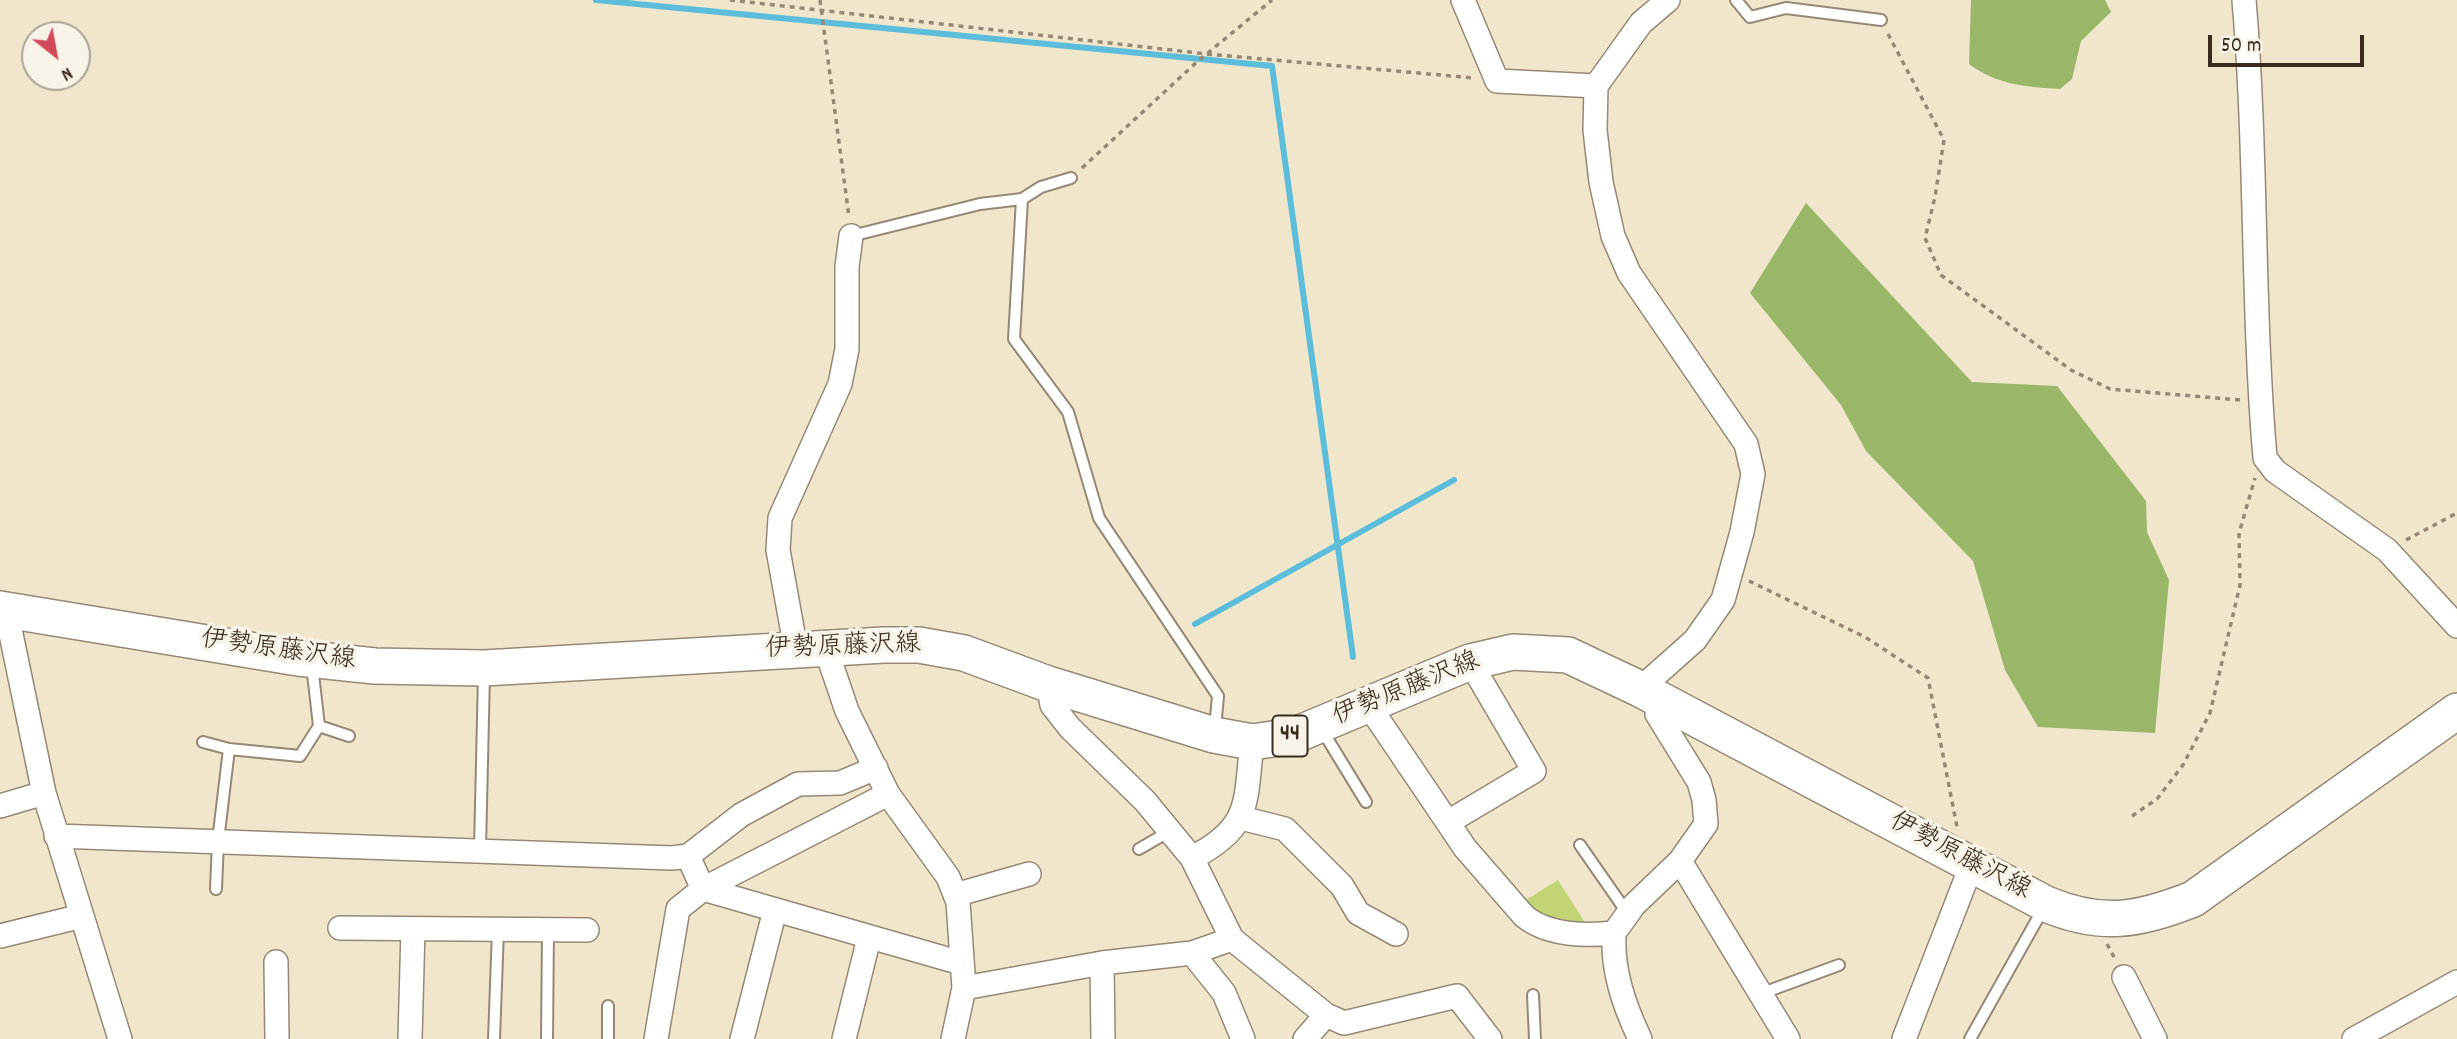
<!DOCTYPE html>
<html>
<head>
<meta charset="utf-8">
<style>
  body { margin:0 }
  #map { position:relative; width:2457px; height:1039px; overflow:hidden; background:#f0e6cc; font-family:Dekko,sans-serif }
  canvas { display:block }
  .north { position:absolute; left:21px; top:21px; width:70px; height:70px; box-sizing:border-box; background:#f7f3e8; border:2px solid #aca397; border-radius:50%; rotate:149deg; font-size:19px; font-weight:700; line-height:28px; text-align:center; color:#3b2a1e }
  .north::after { content:''; display:block; margin:auto; width:24px; height:32px; background:#d1495b; clip-path:polygon(50% 0,100% 100%,50% 72%,0 100%) }
  .scale { position:absolute; left:2208px; top:35px; width:156px; height:32px; box-sizing:border-box; border:4px solid #3b2a1e; border-top:0; padding-left:9px; font-size:21px; line-height:24px; white-space:nowrap; color:#3b2a1e; -webkit-text-stroke:5px #f7f3e8; paint-order:stroke }
</style>
</head>
<body>
<div id="map">
<canvas width="2457" height="1039"></canvas>
<div class="north">N</div>
<div class="scale">50 m</div>
</div>
<script>
const context = document.querySelector('canvas').getContext('2d');
context.lineJoin = 'round';
function fillPath(path, color) { context.fillStyle = color; context.fill(path, 'evenodd'); }
function stroke(path, color, width, dash) { context.strokeStyle = color; context.lineWidth = width; context.lineCap = dash ? 'butt' : 'round'; context.setLineDash(dash || []); context.stroke(path); }
function drawText(font, color, halo, rows, align = 'center') {
  context.font = font + ' Dekko,"Klee One",sans-serif'; context.lineWidth = 7; context.setLineDash([]); context.textBaseline = 'middle'; context.strokeStyle = halo; context.fillStyle = color; for (const [text, x, y, turn = 0] of rows) {
    context.save(); context.translate(x, y); context.rotate((+turn || 0) * Math.PI / 180); context.textAlign = isNaN(turn) ? turn : align; if (halo) context.strokeText(text, 0, 0); context.fillText(text, 0, 0); context.restore();
  }
}
const green = new Path2D(`
  M1558,880L1586,924L1534,923L1521,903Z`);
const forest = new Path2D(`
  M1971,0H2105L2111,12L2081,41L2072,79L2060,89C2027,87 1997,85 1969,64Z
  M1806,203L1972,382L2057,386L2146,501L2147,532L2169,580L2155,733L2038,727L2005,670L1973,561L1866,451L1841,405L1750,293Z`);
const stream = new Path2D(`
  M596,0L1272,66L1353,657
  M1195,624L1454,480`);
const path = new Path2D(`
  M730,0L1207,54L1474,78
  M820,0L849,217
  M1888,34L1944,140L1935,197L1925,238L1941,275L2071,370L2110,389L2240,400
  M1082,168L1198,61L1272,0
  M2406,540L2457,513
  M1749,581L1865,637L1928,678L1957,827
  M2132,816L2157,799L2183,765L2210,713L2240,585L2239,533L2255,478
  M2107,944L2115,959`);
const service = new Path2D(`
  M1736,0L1750,17L1786,8L1881,20
  M1022,199L1041,187L1071,178
  M851,236L980,204L1022,199L1014,339L1068,412L1099,518L1218,696L1215,729
  M319,726L349,736
  M1322,730L1366,802
  M203,742L229,749
  M1580,845L1628,914
  M480,849L484,674
  M1139,849L1170,831
  M216,889L218,841L229,749L300,756L319,726L312,665
  M1760,994L1839,965
  M1533,995L1535,1039
  M494,1039L498,930
  M547,1039L548,930
  M608,1039V1006
  M1970,1039L2043,909`);
const minor = new Path2D(`
  M1463,0L1497,81L1596,86
  M2244,0C2257,152 2252,306 2265,458L2275,471L2387,550L2457,626
  M6,610L44,793L120,1039
  M829,648L830,661L847,711L888,794L948,877L958,902L964,988L953,1039
  M796,650L778,550L780,518L840,384L847,349V267L851,236
  M1048,684L1052,705L1070,728L1145,801L1192,858L1232,939
  M1640,689L1695,640L1723,600L1742,532L1753,474L1746,444L1629,273L1613,236L1601,182L1595,130L1596,86L1641,23L1668,0
  M1369,706L1465,848L1524,916C1547,935 1585,936 1614,933C1612,971 1624,1005 1640,1039
  M0,806L44,793
  M1241,818L1285,829L1342,886L1358,913L1396,934
  M1450,821L1534,771L1470,662
  M56,836L672,858L688,856L703,889L961,963
  M688,856L741,815L798,784L840,783L876,768
  M1192,858C1252,827 1245,803 1252,742
  M1680,861L1788,1039
  M955,895L1029,874
  M340,928L587,930
  M1614,933L1634,905L1680,861L1706,824L1704,800L1699,782L1657,714L1660,702
  M0,936L82,916
  M1192,953L1224,993L1243,1039
  M276,962L277,1039
  M1102,963L1103,1039
  M2124,977L2155,1039
  M964,988L1102,963L1192,953L1232,939L1326,1015L1344,1023L1457,996L1490,1039
  M410,1039L413,929
  M656,1039L678,909L703,889L888,794
  M742,1039L775,910
  M844,1039L869,938
  M1305,1039L1326,1015
  M1904,1039L1972,864
  M2354,1039L2457,982`);
const primary = new Path2D(`
  M0,609L298,658L375,666L484,668L884,645H919L964,653L1048,684L1214,735L1252,742L1293,736L1470,662L1513,652L1568,655L1640,689L2046,904C2101,927 2138,921 2193,899L2457,711`);
const shields = [
  [1290,736,35]
];
const shieldNames = [
  ["44",1290,736]
];
const streetNames = [
  ["伊勢原藤沢線",843,649,-2],
  ["伊勢原藤沢線",278,652,8],
  ["伊勢原藤沢線",1407,691,-22],
  ["伊勢原藤沢線",1959,858,28]
];
fillPath(green, '#c3d477');
fillPath(forest, '#9ab668');
stroke(stream, '#5cbdda', 6);
stroke(service, '#968875', 14);
stroke(minor, '#968875', 26);
stroke(primary, '#968875', 38);
stroke(path, '#968875', 3.5, [5, 5]);
stroke(service, '#fff', 10);
stroke(minor, '#fff', 23);
stroke(primary, '#fff', 35);
for (const [x, y, w] of shields) { const box = new Path2D(); box.roundRect(x - w / 2, y - 20.5, w, 41, 5); context.fillStyle = '#f7f3e8'; context.fill(box); stroke(box, '#3b2a1e', 2); }
drawText('bold 24px', '#3b2a1e', null, shieldNames);
drawText('26px', '#3b2a1e', '#f7f3e8', streetNames);
</script>
</body>
</html>
